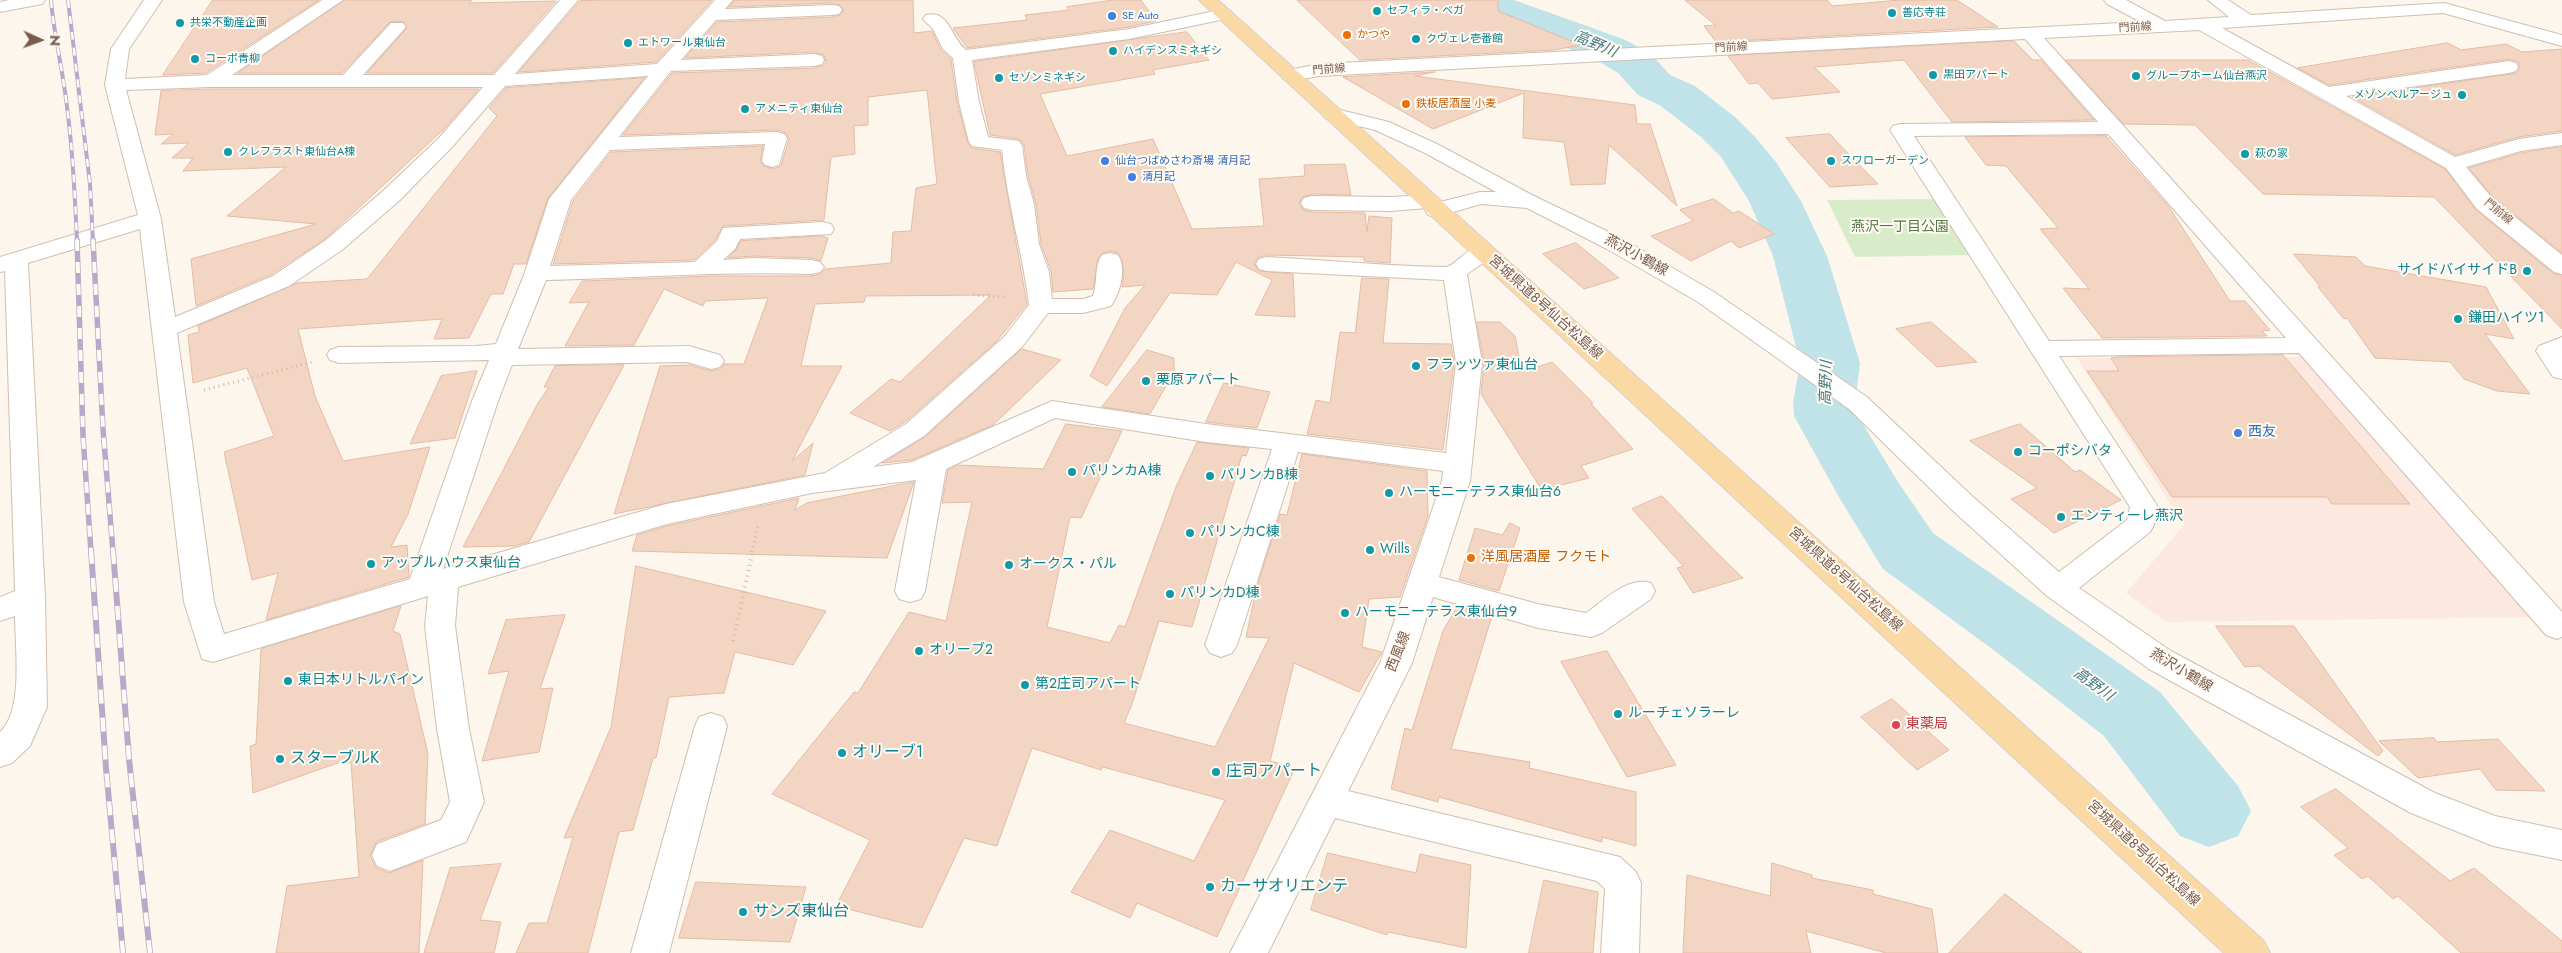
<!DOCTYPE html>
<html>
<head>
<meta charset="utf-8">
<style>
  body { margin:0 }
  #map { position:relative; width:2562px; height:953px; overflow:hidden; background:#fdf6ec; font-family:Jost,sans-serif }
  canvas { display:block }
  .north { position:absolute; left:15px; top:15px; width:50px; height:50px; -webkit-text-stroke:4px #fffaf3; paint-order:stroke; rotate:92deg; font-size:14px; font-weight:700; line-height:20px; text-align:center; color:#7a5c4d }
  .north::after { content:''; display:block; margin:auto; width:18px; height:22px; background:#7a5c4d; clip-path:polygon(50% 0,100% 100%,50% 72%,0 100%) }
</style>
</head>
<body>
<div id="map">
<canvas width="2562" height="953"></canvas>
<div class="north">N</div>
</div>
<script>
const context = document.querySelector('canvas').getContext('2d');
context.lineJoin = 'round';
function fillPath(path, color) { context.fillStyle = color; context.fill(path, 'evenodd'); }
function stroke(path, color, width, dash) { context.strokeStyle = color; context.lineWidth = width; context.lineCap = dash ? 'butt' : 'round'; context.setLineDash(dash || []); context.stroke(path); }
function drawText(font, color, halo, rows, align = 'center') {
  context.font = font + ' Jost,"Noto Sans JP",sans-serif'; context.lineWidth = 4; context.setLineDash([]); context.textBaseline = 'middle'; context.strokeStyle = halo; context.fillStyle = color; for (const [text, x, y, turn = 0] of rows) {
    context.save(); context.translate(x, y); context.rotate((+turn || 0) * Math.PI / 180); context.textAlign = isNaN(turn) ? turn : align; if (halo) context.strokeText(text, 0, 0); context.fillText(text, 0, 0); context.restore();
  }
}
const commercial = new Path2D(`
  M2305,357L2535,617L2166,622L2126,593L2184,525L2077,358Z`);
const green = new Path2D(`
  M1937,199L1973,255L1855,257L1827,200Z`);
const river = new Path2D(`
  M1455,0H1514L1623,39L1650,53L1670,75L1695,86L1735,117L1755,137L1776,162L1801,201L1827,256L1860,363L1855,403L1858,416L1898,482L1933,533L2160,692L2238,786L2251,811L2238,836L2209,847L2180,836L2104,736L1995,651L1883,569L1840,499L1794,416L1793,403L1800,363L1773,256L1749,201L1721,157L1701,137L1661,106L1638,95L1618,73L1591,57L1461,9Z`);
const building = new Path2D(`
  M213,0H319L206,73L163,75Z
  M345,0H472L469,3L556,1L493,73H367L407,28L403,21L390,22L342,73H238Z
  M606,0H712L656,62L519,72L580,1Z
  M735,0H913L914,33L932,31L941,50L951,59L957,102L968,143L972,148L1000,152L1027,304L996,342L905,422L890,431L850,413L891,379L900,382L991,295L866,296L864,302L815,304L801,366H842L792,461L813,443L805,475L614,514L660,366L690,365L711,371L720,369L724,364H744L768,298L705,301L703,306L664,289L634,345L565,346L589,302L569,303L582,281L712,276H812L820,274L825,269L891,263L893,232L911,231L916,188L937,184L927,90L868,97V125L854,126L855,154L831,157L824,220L723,226L715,240L694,260L553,264L573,201L611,152L763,146L760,161L764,166L773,169L781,166L789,139L786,133L778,130L623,135L672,73L815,68L824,65L826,61L824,55L815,52L685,58L717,22L833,17L840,15L844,10L840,5L833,3L729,7Z
  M1113,0H1141L1156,21L1129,27L967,48L953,28L1027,20L1025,15L1069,10L1067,7Z
  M1297,0H1498V11L1581,45L1554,50L1360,60Z
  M1685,0H1827L1832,6L1900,0H1957L1998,27L1716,42L1704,26L1715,25Z
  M1187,32L1209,60L1153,70L1155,74L1040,94L1067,156L1153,139L1192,229L1264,226L1259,179L1305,176L1304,165L1345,164L1351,195L1312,194L1302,197L1299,204L1304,210L1312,212L1365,213L1367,232L1369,216L1392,218L1390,263L1364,261V257L1267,255L1259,257L1254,263L1259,271L1293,274L1295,317L1255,315L1272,280L1236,262L1217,295L1170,293L1107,386L1090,376L1125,308L1145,285L1122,287L1124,274L1122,260L1118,253L1110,251L1102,253L1098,259L1093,289L1053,292L1051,271L1041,244L1036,204L1028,176L1024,145L1019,139L990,135L974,62Z
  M2014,41L2033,60H2041L2094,120L1952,122L1904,60L1814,67L1840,92L1772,99L1758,83L1749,84L1728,56Z
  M2448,43L2461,50L2506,44L2522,52L2562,49V131L2519,137L2455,155L2352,97L2517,73L2520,68L2518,62L2510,59L2329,85L2298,68Z
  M2066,60H2248L2445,169L2476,210L2553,273L2562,276V329L2434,197L2263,194L2195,125L2124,124Z
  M1435,72L1415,76L1635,105L1637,124H1650L1677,206L1609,145L1605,184L1571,185L1564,142L1523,138L1524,93L1433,129L1343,77Z
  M644,78L548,198L526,264H514L503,294H491L469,338L434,339L442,319L298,329L315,396L343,461L430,447L408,514L391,547L407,545L409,577L266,620L278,573L252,580L224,452L274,436L247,368L193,383L188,335L199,332L198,326L297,283L367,279L497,116L489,108L506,88Z
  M211,89H479L443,130L325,239L272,274L196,306L191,259L316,224L227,216L286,167L183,171L193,158H172L189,143L161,144L173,134L155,135L161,91Z
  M1830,134L1838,143L1878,184L1830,187L1786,138Z
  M2106,136L2169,207L2230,301H2245L2270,330L2262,331L2267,336L2102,338L2063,288L2089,289L2040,229L2058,228L2006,166L1986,165L1965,137Z
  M2562,147V253L2494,198L2469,168L2521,153Z
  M1714,199L1733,213L1739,211L1774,234L1739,248L1731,241L1691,261L1651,236L1693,221L1680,210Z
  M822,236L828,238L821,261L812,258L753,256L728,258L736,250L741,241Z
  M1576,243L1619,278L1584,289L1543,254Z
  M2294,254L2356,257L2365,266L2486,287L2514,339L2485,334L2530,394L2497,391L2464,379L2450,362L2375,358L2347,318L2344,319L2318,287H2320Z
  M1362,278L1389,279L1383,343L1451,344L1454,363L1443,450L1307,434L1316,400L1330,403L1340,332L1355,333Z
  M1477,322H1500L1515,336L1522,372L1552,362L1593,403L1591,404L1633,449L1581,466L1589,478L1542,490L1481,394L1484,363Z
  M1931,322L1977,362L1937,367L1896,329Z
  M1022,349L1061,360L993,425L912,460L882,463L925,437Z
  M1147,350L1174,358V372L1150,414L1102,407Z
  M2283,355L2410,504H2332L2327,497H2172L2087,371H2119L2111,358L2117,357Z
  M624,365L529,542L514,546L463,547L538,403L549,387H544L555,366Z
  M477,371L455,438L410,444L441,376Z
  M1224,383L1270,392L1257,428L1206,422Z
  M1066,424L1122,431L1081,518L1070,517L1047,627L1110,643L1119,625L1125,627L1176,487L1197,442L1249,448L1246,456L1242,455L1192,627L1159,621L1132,704L1124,723L1215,747L1269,638L1246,637L1256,590L1280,514L1287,515L1302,454L1427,471L1428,516L1400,597L1369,599L1362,647L1382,652L1359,692L1294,663L1270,761L1295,768L1217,937L1137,903L1130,918L1071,892L1110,830L1194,861L1225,800L1103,767L1101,770L1032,748L997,846L964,838L922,928L836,906L870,840L772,794L854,692L858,693L909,612L946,621L972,502L942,503L948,470L958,465L1043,469Z
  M2020,424L2075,472L2080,470L2121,500L2054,533L2011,499L2037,488L1970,441Z
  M914,482L887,558L632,551L637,535L667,526L799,498L795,510L807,503Z
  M1662,496L1717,553L1743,578L1693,593L1677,568L1683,566L1632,509Z
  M1510,523L1520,528L1499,591L1459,580L1475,528L1502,535Z
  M636,566L826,611L793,665L735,652L724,693L669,697L656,758H653L633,830L619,832L588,953H516L529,923H547L573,837L564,838L611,727Z
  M401,606L393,631L400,634L428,754L425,824L376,842L370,856L376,868L389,873L423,860L419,953H276L287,886L359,877L351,762L346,764V760L253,793L250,746L256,744L261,649Z
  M1458,606L1492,616L1451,749L1530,762L1529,768L1636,792V846L1602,837V842L1439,797L1438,802L1391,789L1405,728L1412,730L1443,631Z
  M565,615L540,689L553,688L539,752L482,761L509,671L488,674L506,620Z
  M2216,626H2294L2383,751L2378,756L2259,666L2245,667Z
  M1607,651L1676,765L1627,777L1561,662Z
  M1892,699L1949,750L1917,770L1861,717Z
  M2434,738L2437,742L2498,739L2545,791L2496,790L2480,769L2418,778L2379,741Z
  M2336,789L2450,881L2474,868L2562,941V953H2461L2398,896L2393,899L2368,876L2362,879L2334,855L2348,848L2301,807Z
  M1328,853L1416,873L1420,854L1471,865L1466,948L1388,932L1387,935L1311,910Z
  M1772,863L1812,875V878L1873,890V894L1932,909L1938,953H1886L1806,931L1811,953H1683L1687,875L1770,896Z
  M501,864L480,920L501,922L494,953H424L450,868Z
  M1544,880L1598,892L1593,953H1529Z
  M696,882L806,887L790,942L679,938Z
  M2005,894L2082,953H1949Z`);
const pathFar1 = new Path2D(`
  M973,295L1008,297
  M204,390L312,362
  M752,552L758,525`);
const path = new Path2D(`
  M733,641L753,550`);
const minor = new Path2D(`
  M9,0H45L42,4L0,12V2Z
  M144,0H162L129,49L125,79L207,75L322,0H343L232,75H343L391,23H403L406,27L363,75H494L560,0H578L515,74L657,64L715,0H733L725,9L833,5L839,6L842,10L839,14L833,15L716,20L681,60L815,54L822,56L824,60L822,64L815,66L671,71L619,137L777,132L784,134L787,138L779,165L772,167L765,165L762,161L765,144L610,150L571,200L550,266L695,262L717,241L723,228L823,222L831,224L834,229L831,234L740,239L735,249L723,260L753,258L812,260L820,262L824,267L820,272L812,274C723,271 634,278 546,280L518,349L689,346L720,355L724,361L720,367L711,369L687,362L512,365L498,401L443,569L666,504L825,473L906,424L1004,337L1029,305C1023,253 1007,203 1002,150L972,146L969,142L959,102L953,58L943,49L933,29L923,19L926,15C949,9 951,38 966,50L1129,29L1224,9L1230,10L1233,14L1230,18L1129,39L972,60L979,102L988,137L1019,141L1022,145L1026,176L1034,204L1039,244L1049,272L1052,299H1083L1093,296C1098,283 1094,266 1102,255L1110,253L1118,255C1127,268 1120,294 1111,306L1083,313H1048L1022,347L924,436L873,467L912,462L1052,401L1206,424L1446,453L1456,363L1444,280L1267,271L1259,269L1256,264L1259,259L1267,257C1326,260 1386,266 1445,267C1457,267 1468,241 1492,247L1495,252L1492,257L1467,274L1482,363L1470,481L1439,577L1538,604L1586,613C1605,600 1627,576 1651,583L1655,591L1651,599L1602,633L1591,637L1538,628L1433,597L1412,663L1348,791L1620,857L1636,872L1641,883L1639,953H1601L1605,889L1597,881L1335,818L1268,953H1230L1380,663L1442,481L1443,471L1298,452L1237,645L1232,653L1221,657L1210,653L1205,645L1272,449L1206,442L1055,418L946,469L925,591L921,599L910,602L899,599L895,591L916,480L812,493L667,524L458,587L455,626L469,729L484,802L466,842L390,871L377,866L372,855L377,844L441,820L450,802L437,729L425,626L428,596L213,662L202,659L184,602L140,229L28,263L45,597L47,707L30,746L12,763L0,767V732C24,710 15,648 15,616L0,621V597L15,591L5,271L0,272V257L138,215L105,85L111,49ZM648,76L549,199L524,275L496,344L476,346L339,347L330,350L327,355L330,360L339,363L489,360L472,401L410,579L224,634L214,602L177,333L289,286L342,250L399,201L453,146L505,86ZM211,87H483L439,138L383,191L326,240L273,276L175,317L161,219L126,90Z
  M2104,0H2126L2165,21L2229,17L2208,0H2228L2251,15L2444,3L2562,35V46L2443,13L2222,28L2329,87L2509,61L2516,63L2518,67L2516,71L2509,73L2346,96L2455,157L2519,139L2562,133V145L2521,151L2466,167L2493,199L2562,255V274L2554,272L2477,209L2446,168L2199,30L2044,38L2562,612V637L2557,639L2546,635L2299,353L2059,356L2158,507L2154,525L2150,532L2079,588L2171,651L2435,793L2495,816L2562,830V860L2493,846L2411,813L2149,669L2047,596L1952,510L1849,409L1698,302L1607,249L1527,208L1481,204L1436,217L1428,215L1425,210L1427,208L1391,211L1312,210L1304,208L1301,203L1304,198L1312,196L1391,197L1427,195L1435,196L1438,201L1436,203L1480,192H1496L1425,153L1375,130L1325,118L1322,114L1325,110L1332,108L1389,122L1439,145L1532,195L1623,239L1714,292L1867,397L1972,496L2059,572L2127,520L2130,507L1890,130L1893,126L1900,124L2098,122L2025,39L1319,76L1290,81L1283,79L1281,75L1283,71L1319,64L2141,22L2107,4ZM2108,134L2286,338L2049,341L1914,136Z
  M2562,337V379L2553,377L2536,351L2539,346Z
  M711,713L723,717L727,726L669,953H631L695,726L699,717Z`);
const major = new Path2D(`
  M1199,0H1218L2264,941L2270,953H2224Z`);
const railFar2 = new Path2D(`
  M51,0C54,36 63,71 67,107C73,151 75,196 77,241
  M68,0L90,184L93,241`);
const railFar1 = new Path2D(`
  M77,240L83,436L91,552
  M93,240L103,429L113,552`);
const rail = new Path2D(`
  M91,550L106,768L123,953
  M113,550L129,759L150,953`);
const markers = [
  [1377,11,5,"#0f9aa8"],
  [1892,13,5,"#0f9aa8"],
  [1112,16,5,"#3f7fe0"],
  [180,23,5,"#0f9aa8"],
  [1347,35,5,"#e8710a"],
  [1416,39,5,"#0f9aa8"],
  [628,43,5,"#0f9aa8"],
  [1113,51,5,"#0f9aa8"],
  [195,59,5,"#0f9aa8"],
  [1933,75,5,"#0f9aa8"],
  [2136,76,5,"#0f9aa8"],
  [999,78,5,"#0f9aa8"],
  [2462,95,5,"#0f9aa8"],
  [1406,104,5,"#e8710a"],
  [745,109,5,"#0f9aa8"],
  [228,152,5,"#0f9aa8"],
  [2245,154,5,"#0f9aa8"],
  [1105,161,5,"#3f7fe0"],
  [1831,161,5,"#0f9aa8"],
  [1132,177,5,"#3f7fe0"],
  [2527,271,5,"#0f9aa8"],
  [2458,319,5,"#0f9aa8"],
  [1416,366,5,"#0f9aa8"],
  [1146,381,5,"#0f9aa8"],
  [2238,433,5,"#3f7fe0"],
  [2018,452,5,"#0f9aa8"],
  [1072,472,5,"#0f9aa8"],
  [1210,476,5,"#0f9aa8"],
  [1389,493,5,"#0f9aa8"],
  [2061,517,5,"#0f9aa8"],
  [1190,533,5,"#0f9aa8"],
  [1370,550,5,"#0f9aa8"],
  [1471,558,5,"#e8710a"],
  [371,564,5,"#0f9aa8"],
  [1009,565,5,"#0f9aa8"],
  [1170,594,5,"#0f9aa8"],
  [1345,613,5,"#0f9aa8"],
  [919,651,5,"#0f9aa8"],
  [288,681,5,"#0f9aa8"],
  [1025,685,5,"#0f9aa8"],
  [1618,714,5,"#0f9aa8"],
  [1896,725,5,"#e0444e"],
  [842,753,5,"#0f9aa8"],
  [280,759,5,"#0f9aa8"],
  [1216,772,5,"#0f9aa8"],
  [1210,887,5,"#0f9aa8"],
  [743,912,5,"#0f9aa8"]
];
const farCulturenames = [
  ["セフィラ・ベガ",1387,11],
  ["善応寺荘",1902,13],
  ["共栄不動産企画",190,23],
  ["クヴェレ壱番館",1426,39],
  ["エトワール東仙台",638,43],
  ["ハイデンスミネギシ",1123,51],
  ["コーポ青柳",205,59],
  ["黒田アパート",1943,75],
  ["グループホーム仙台燕沢",2146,76],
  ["セゾンミネギシ",1009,78],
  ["メゾンベルアージュ",2452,95,"right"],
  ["アメニティ東仙台",755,109],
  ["クレフラスト東仙台A棟",238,152],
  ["萩の家",2255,154],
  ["スワローガーデン",1841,161]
];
const farShopnames = [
  ["SE Auto",1122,16],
  ["仙台つばめさわ斎場 清月記",1115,161],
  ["清月記",1142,177]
];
const farStreetnames = [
  ["門前線",2135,28,-3],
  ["門前線",1731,48,-3],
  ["門前線",1329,70,-5],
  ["門前線",2498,212,40]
];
const farFoodnames = [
  ["かつや",1357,35],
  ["鉄板居酒屋 小麦",1416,104]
];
const parkNames = [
  ["燕沢一丁目公園",1900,228]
];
const streetNames = [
  ["燕沢小鶴線",1636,256,29],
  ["宮城県道8号仙台松島線",1545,308,42],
  ["宮城県道8号仙台松島線",1845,580,42],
  ["西風線",1399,652,-69],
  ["燕沢小鶴線",2181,671,31],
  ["宮城県道8号仙台松島線",2143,854,43]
];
const cultureNames = [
  ["サイドバイサイドB",2517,271,"right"],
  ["鎌田ハイツ1",2468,319],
  ["フラッツァ東仙台",1426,366],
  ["栗原アパート",1156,381],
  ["コーポシバタ",2028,452],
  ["パリンカA棟",1082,472],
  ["パリンカB棟",1220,476],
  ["ハーモニーテラス東仙台6",1399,493],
  ["エンティーレ燕沢",2071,517],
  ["パリンカC棟",1200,533],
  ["Wills",1380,550],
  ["アップルハウス東仙台",381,564],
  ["オークス・パル",1019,565],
  ["パリンカD棟",1180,594],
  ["ハーモニーテラス東仙台9",1355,613],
  ["オリーブ2",929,651],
  ["東日本リトルパイン",298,681],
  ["第2庄司アパート",1035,685],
  ["ルーチェソラーレ",1628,714]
];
const shopNames = [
  ["西友",2248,433]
];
const foodNames = [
  ["洋風居酒屋 フクモト",1481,558]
];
const healthNames = [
  ["東薬局",1906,725]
];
const waterNames = [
  ["高野川",1595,45,23],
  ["高野川",1827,383,-88],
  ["高野川",2093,685,36]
];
const nearCulturenames = [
  ["オリーブ1",852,753],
  ["スターブルK",290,759],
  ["庄司アパート",1226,772],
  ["カーサオリエンテ",1220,887],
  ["サンズ東仙台",753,912]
];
fillPath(commercial, '#fde8e0');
fillPath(green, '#d8ecc9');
fillPath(river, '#bfe3e8');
fillPath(building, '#f3d5c3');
stroke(building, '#e6bba3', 1);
stroke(minor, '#d1beb0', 2);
stroke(major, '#dad1cd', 2);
stroke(pathFar1, '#d9b8a5', 3, [1, 4]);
stroke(path, '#d9b8a5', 4, [1, 4.5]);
fillPath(minor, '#fff');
fillPath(major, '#fbd9a5');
stroke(railFar2, '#b9a8c9', 4);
stroke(railFar1, '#b9a8c9', 5.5);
stroke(rail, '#b9a8c9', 6);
stroke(railFar2, '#fffaf3', 2.5, [8]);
stroke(railFar1, '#fffaf3', 4, [11]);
stroke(rail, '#fffaf3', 4.5, [14]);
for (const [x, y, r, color] of markers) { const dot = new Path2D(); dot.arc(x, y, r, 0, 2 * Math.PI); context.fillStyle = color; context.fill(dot); stroke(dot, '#fffaf3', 2); }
drawText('11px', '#0d838f', '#fffaf3', farCulturenames, 'left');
drawText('11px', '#366cbe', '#fffaf3', farShopnames, 'left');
drawText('11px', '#7a5c4d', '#fffaf3', farStreetnames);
drawText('11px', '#c56008', '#fffaf3', farFoodnames, 'left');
drawText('14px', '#537a41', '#fffaf3', parkNames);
drawText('14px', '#7a5c4d', '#fffaf3', streetNames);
drawText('14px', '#0d838f', '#fffaf3', cultureNames, 'left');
drawText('14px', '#366cbe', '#fffaf3', shopNames, 'left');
drawText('14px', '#c56008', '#fffaf3', foodNames, 'left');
drawText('14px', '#be3a42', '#fffaf3', healthNames, 'left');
drawText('italic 15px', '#437c86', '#fffaf3', waterNames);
drawText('16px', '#0d838f', '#fffaf3', nearCulturenames, 'left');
</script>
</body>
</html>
